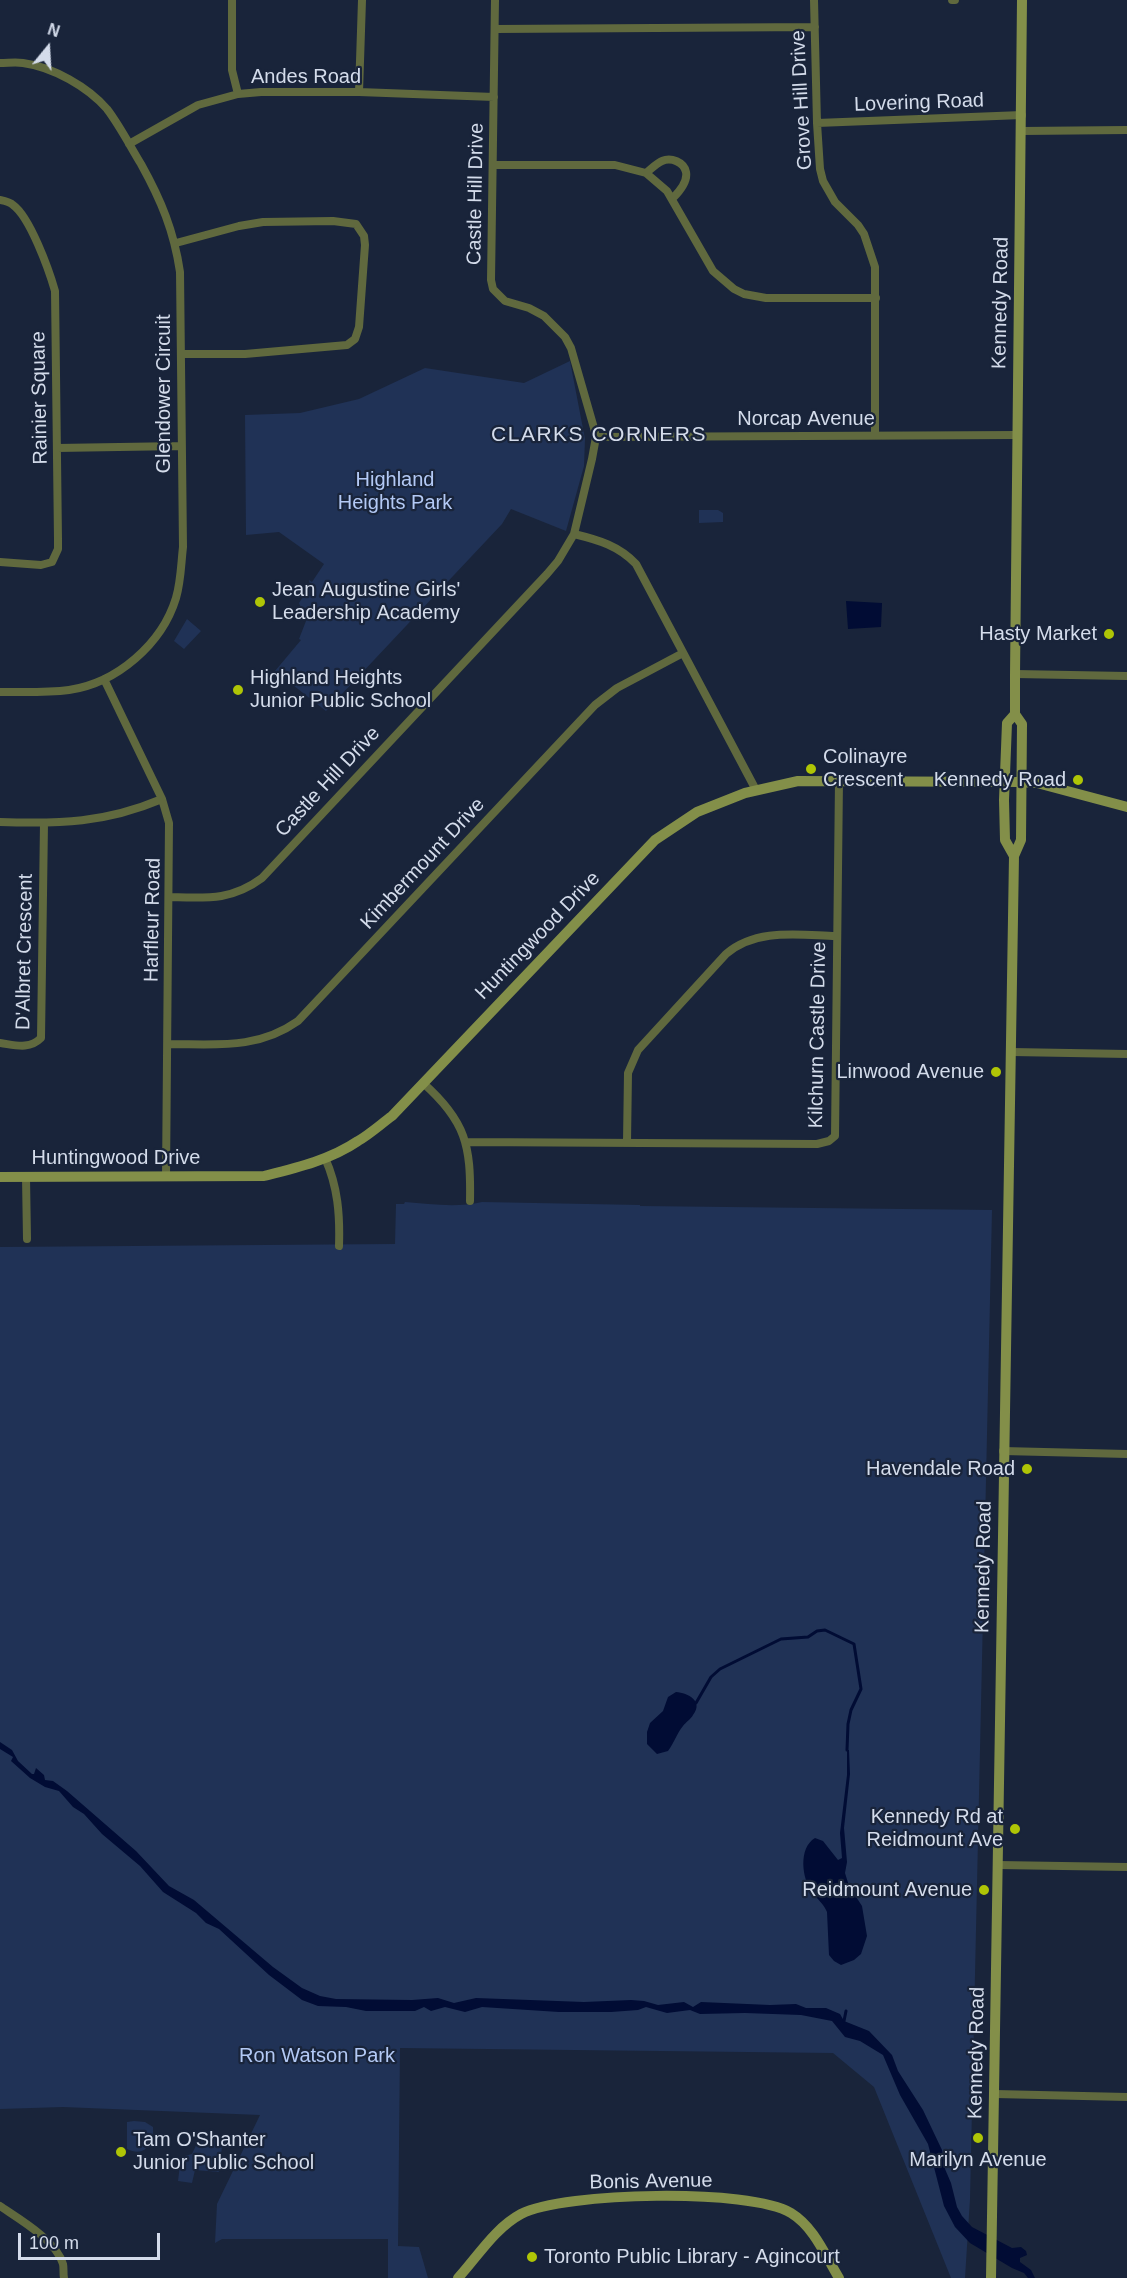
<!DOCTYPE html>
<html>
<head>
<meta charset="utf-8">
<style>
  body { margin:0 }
  #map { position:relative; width:1127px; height:2278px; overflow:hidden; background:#19243a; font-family:Arial,sans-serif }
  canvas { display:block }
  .north { position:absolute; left:18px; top:18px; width:60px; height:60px; -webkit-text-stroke:4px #19243a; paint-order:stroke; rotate:18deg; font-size:16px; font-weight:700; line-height:24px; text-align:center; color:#d4dceb }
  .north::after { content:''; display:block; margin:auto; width:21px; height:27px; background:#d4dceb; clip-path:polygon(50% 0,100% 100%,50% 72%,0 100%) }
  .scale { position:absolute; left:18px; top:2233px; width:142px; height:27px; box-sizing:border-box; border:3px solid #d4dceb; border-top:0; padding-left:8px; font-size:18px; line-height:21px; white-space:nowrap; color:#d4dceb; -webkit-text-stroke:4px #19243a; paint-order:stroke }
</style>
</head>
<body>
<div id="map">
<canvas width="1127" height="2278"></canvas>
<div class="north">N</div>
<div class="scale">100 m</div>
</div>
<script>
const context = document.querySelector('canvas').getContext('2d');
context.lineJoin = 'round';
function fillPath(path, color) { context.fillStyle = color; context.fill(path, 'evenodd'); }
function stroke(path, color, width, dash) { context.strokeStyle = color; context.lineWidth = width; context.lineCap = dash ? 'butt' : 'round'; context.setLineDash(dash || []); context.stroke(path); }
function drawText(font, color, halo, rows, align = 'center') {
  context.font = font + ' Arial,sans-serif'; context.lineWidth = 4.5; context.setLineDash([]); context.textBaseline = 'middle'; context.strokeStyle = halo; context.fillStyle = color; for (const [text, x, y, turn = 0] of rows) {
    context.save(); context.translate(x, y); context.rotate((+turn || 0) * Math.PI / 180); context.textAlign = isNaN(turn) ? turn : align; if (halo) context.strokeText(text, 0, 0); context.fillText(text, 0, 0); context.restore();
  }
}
const green = new Path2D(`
  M570,361L585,439L584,466L566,531L511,509L502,524L326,711L275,671L301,640L299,639L306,621L299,603L310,586L309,580L312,582L324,564L279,532L246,535L245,415L300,413L359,399L425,368L524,383Z
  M699,510H718L723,513V522L699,523Z
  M187,619L201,631L184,649L174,641Z
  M405,1202C430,1204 457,1208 482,1202L640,1205V1206L992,1210L970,2199L965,2278H951L874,2087L833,2053L400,2048L398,2246L419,2247L428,2278H388V2239H222L215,2243L217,2204L260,2115L63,2107L0,2109V1247L395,1244L396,1204H404Z
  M134,2121L145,2122L153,2127C154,2143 145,2158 127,2149V2122Z
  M210,2130L223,2138L219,2172L195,2170L192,2183L178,2181L181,2157L192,2154L199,2139Z`);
const water = new Path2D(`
  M846,601L882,603L881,627L848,629Z
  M676,1692C688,1693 704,1701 693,1715C691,1719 686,1722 683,1726C677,1733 674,1743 668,1751L657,1754L647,1744V1732L650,1723L663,1711L668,1697Z
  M0,1742L12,1750L18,1761L32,1774H34L36,1768L44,1775L45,1780L53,1781L67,1791L136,1851L169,1886L194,1900L273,1967L302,1988L320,1996L336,1999L412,2000L438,1998L454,2003L476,1998L584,2002L631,2000L644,2001L658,2005L684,2002L693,2007L701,2002L770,2005L796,2004L806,2008H826L840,2014L844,2021L869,2031L892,2055L898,2071L923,2110L942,2150L945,2169L951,2183L957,2207L962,2216L972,2227L1012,2248L1021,2247L1026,2251L1027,2255L1020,2258V2262L1031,2270L1035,2278H1028L1024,2273L1012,2268L970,2243L955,2227L944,2206L928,2144L900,2095L883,2055L860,2041L845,2037L832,2021L801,2015L745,2013L700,2014L690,2010L667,2013L646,2007L638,2010L611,2012H559L482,2007L465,2012L445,2007L431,2011L424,2007L415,2011H366L346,2007L318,2006L302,2000L269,1975L219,1929L206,1923L196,1913L163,1892L140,1866L102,1834L84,1814L73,1807L59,1791L45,1787L30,1778L11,1761L13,1757L0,1749Z
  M847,1750H849L850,1774L844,1828L847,1862L845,1873L849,1886L862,1906L867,1936L861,1954L854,1960L841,1965L834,1961L829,1955L827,1912C824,1904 817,1899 812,1892C802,1879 798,1848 815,1838L823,1841L838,1860L842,1858L840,1833L847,1775Z`);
const stream = new Path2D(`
  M696,1703L711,1677L720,1669L781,1639L808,1637L817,1631L825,1630L854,1644L861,1689L851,1710L848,1724L847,1750
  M844,2021L846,2011`);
const street = new Path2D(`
  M232,0V70L238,94
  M814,0L817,123L820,169L823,181L835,202L858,225L864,234L875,267V435
  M952,0H955
  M495,29L815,27
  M0,63C8,63 16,62 23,63C53,67 88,87 107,109C120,126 130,146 141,164C161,200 174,231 180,272L183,547C181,564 181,581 176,598C162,644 117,683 69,690C46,693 23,692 0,692
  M359,92L362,0
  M817,123L1022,115
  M1022,131L1127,130
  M129,144L198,105L238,94L261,92H359L494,97
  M495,165H615L646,173L667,191L713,271L734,289L744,294L766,298H876
  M646,173C651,169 657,163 662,161C671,157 684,162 686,172C688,182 679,192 673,198
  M0,200C5,201 10,202 13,205C30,217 49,270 55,291L58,540V549L52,562L41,565L0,562
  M176,243L239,226L263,222L333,221L356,224L364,236L365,245L359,327L355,339L347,345L245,354H181
  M596,437L1017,435
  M57,448L181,446
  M574,534C599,540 619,546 636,564L756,790
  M1015,674L1127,676
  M104,679L162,799L169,823L166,1176
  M0,822C60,824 105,823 162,799
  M169,897C206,898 231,901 262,878L547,574L558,561L574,534L592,459L596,437L594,428L571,348L565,337L544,316L529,308L505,301L493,289L491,280L495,0
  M0,1043C15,1045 29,1050 41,1038L44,823
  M168,1044C216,1044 257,1050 298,1021L595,705L617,688L683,653
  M1012,1052L1127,1054
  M423,1083C466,1121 471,1146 470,1201
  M467,1142L817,1144L829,1141L835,1136L839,781
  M627,1142L628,1073L638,1050L726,954C756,928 798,935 836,936
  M325,1158C338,1187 340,1215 339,1246
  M26,1177L27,1239
  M1003,1451L1127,1454
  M998,1865L1127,1867
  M995,2094L1127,2097
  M0,2206C19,2219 56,2240 63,2264C64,2268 63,2274 64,2278`);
const secondary = new Path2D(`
  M1014,856L1005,840L1004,800L1007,723L1015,714
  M0,1177L264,1176C296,1168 330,1160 358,1141C370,1134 381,1124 392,1116L655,840L697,812L745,793L798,781L1021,782L1037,783L1127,807
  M458,2278C478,2256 495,2228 521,2214C564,2192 750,2188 791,2213C814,2227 825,2255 839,2278
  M991,2278L1014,856L1021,840L1022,724L1015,714V674L1022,0`);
const markers = [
  [260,602,6,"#afc506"],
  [1109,634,6,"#afc506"],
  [238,690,6,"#afc506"],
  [811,769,6,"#afc506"],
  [1078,780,6,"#afc506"],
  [996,1072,6,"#afc506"],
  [1027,1469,6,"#afc506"],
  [1015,1829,6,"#afc506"],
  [984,1890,6,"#afc506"],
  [978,2138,6,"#afc506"],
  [121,2152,6,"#afc506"],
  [532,2257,6,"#afc506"]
];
const streetNames = [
  ["Andes Road",306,77],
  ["Grove Hill Drive",802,100,-93],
  ["Lovering Road",919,103,-2],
  ["Castle Hill Drive",476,194,-89],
  ["Kennedy Road",1001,303,-89],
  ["Glendower Circuit",164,394,-90],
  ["Rainier Square",40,398,-91],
  ["Norcap Avenue",806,419],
  ["Castle Hill Drive",328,782,-47],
  ["Kimbermount Drive",423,864,-47],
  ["Harfleur Road",153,920,-89],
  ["Huntingwood Drive",538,936,-46],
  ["D'Albret Crescent",25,952,-89],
  ["Kilchurn Castle Drive",818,1035,-89],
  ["Huntingwood Drive",116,1158],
  ["Kennedy Road",984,1567,-89],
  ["Kennedy Road",977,2053,-89],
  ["Bonis Avenue",651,2182,-1]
];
const parkNames = [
  ["Highland",395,480],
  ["Heights Park",395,503],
  ["Ron Watson Park",317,2056]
];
const poiNames = [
  ["Jean Augustine Girls'",272,590,"left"],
  ["Leadership Academy",272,613,"left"],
  ["Hasty Market",1097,634],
  ["Highland Heights",250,678,"left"],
  ["Junior Public School",250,701,"left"],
  ["Colinayre",823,757,"left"],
  ["Crescent",823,780,"left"],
  ["Kennedy Road",1066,780],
  ["Linwood Avenue",984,1072],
  ["Havendale Road",1015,1469],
  ["Kennedy Rd at",1003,1817],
  ["Reidmount Ave",1003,1840],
  ["Reidmount Avenue",972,1890],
  ["Tam O'Shanter",133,2140,"left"],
  ["Junior Public School",133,2163,"left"],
  ["Marilyn Avenue",978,2160,"center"],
  ["Toronto Public Library - Agincourt",544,2257,"left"]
];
const neighbourhoodNames = [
  ["CLARKS CORNERS",599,435]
];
fillPath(green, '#203256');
fillPath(water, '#010c34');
stroke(stream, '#010c34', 3);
stroke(street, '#60693e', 8);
stroke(secondary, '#838f49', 10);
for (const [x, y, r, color] of markers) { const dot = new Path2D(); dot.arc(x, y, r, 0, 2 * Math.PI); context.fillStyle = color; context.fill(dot); stroke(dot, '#19243a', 2); }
drawText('20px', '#d4dceb', '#19243a', streetNames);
drawText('20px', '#b3c9f5', '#19243a', parkNames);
drawText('20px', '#d4dceb', '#19243a', poiNames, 'right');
context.letterSpacing = '1.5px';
drawText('21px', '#d4dceb', '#19243a', neighbourhoodNames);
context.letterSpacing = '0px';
</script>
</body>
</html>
